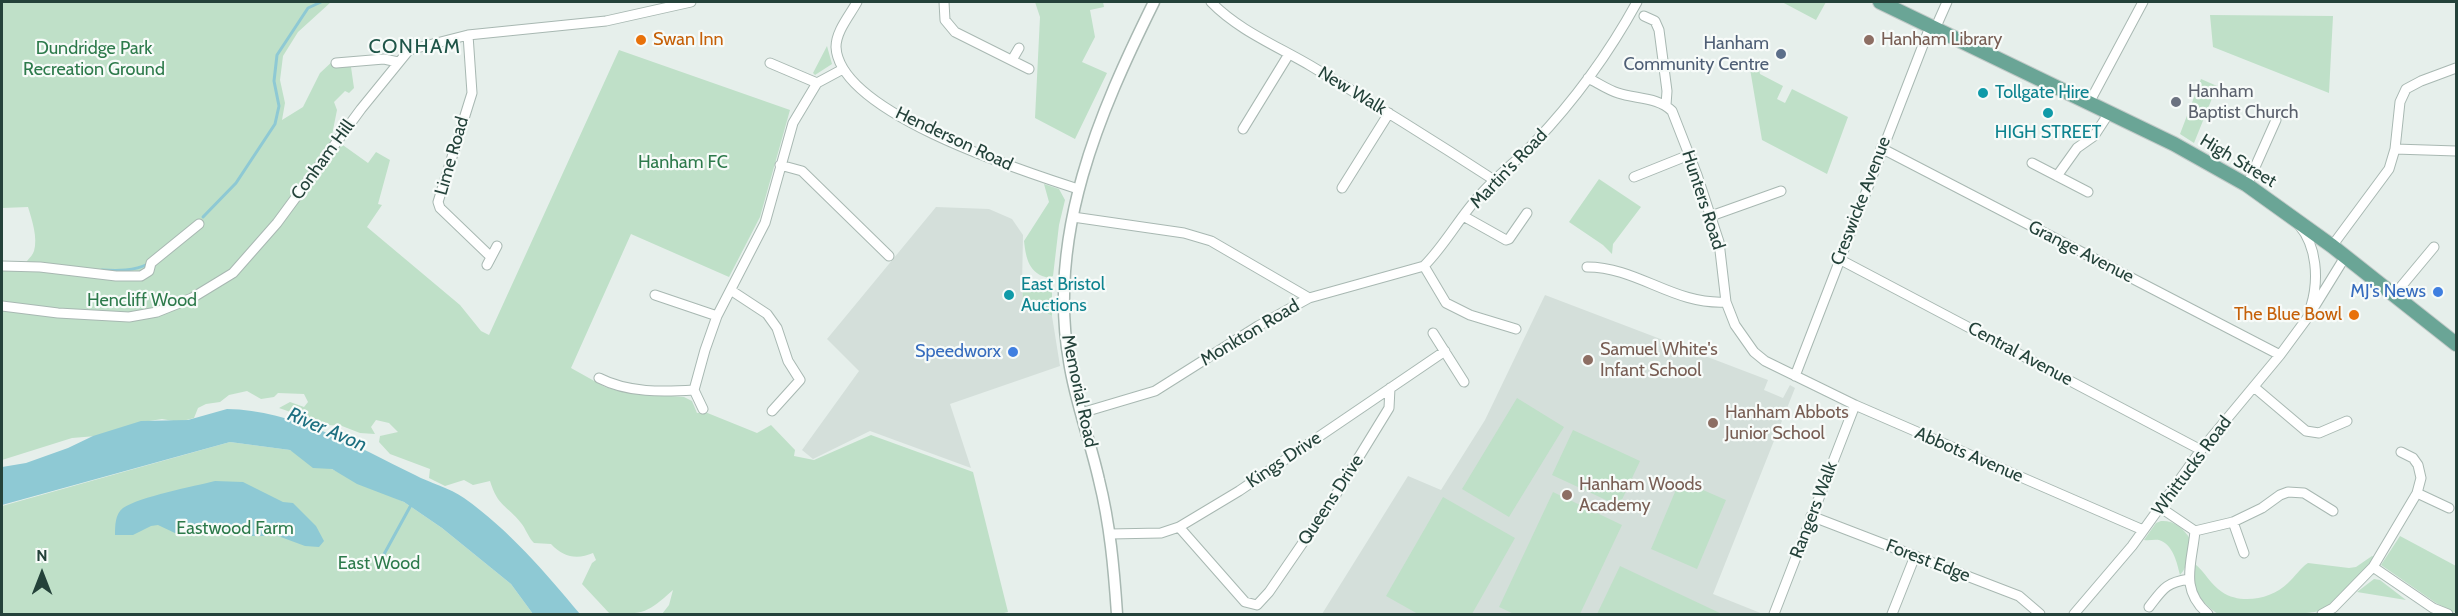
<!DOCTYPE html>
<html>
<head>
<meta charset="utf-8">
<style>
  body { margin:0 }
  #map { position:relative; width:2458px; height:616px; overflow:hidden; background:#e6efeb; font-family:Cabin,sans-serif }
  canvas { display:block }
  .frame { position:absolute; inset:0; border:3px solid #24423a; pointer-events:none }
  .north { position:absolute; left:12px; top:544px; width:60px; height:60px; -webkit-text-stroke:4px #f7fbf9; paint-order:stroke; rotate:0deg; font-size:16px; font-weight:700; line-height:24px; text-align:center; color:#24423a }
  .north::after { content:''; display:block; margin:auto; width:21px; height:27px; background:#24423a; clip-path:polygon(50% 0,100% 100%,50% 72%,0 100%) }
</style>
</head>
<body>
<div id="map">
<canvas width="2458" height="616"></canvas>
<div class="frame"></div>
<div class="north">N</div>
</div>
<script>
const context = document.querySelector('canvas').getContext('2d');
context.lineJoin = 'round';
function fillPath(path, color) { context.fillStyle = color; context.fill(path, 'evenodd'); }
function stroke(path, color, width, dash) { context.strokeStyle = color; context.lineWidth = width; context.lineCap = dash ? 'butt' : 'round'; context.setLineDash(dash || []); context.stroke(path); }
function drawText(font, color, halo, rows, align = 'center') {
  context.font = font + ' Cabin,sans-serif'; context.lineWidth = 4.5; context.setLineDash([]); context.textBaseline = 'middle'; context.strokeStyle = halo; context.fillStyle = color; for (const [text, x, y, turn = 0] of rows) {
    context.save(); context.translate(x, y); context.rotate((+turn || 0) * Math.PI / 180); context.textAlign = isNaN(turn) ? turn : align; if (halo) context.strokeText(text, 0, 0); context.fillText(text, 0, 0); context.restore();
  }
}
const built = new Path2D(`
  M936,207L989,209L1012,219L1023,235L1022,287L1023,300L1052,316L1060,366L950,404L971,468L870,431L813,459L802,450L859,371L827,339Z
  M1545,295L1768,380L1764,390L1783,398L1790,385L1795,388L1713,594L1763,614H1322L1408,476L1441,490L1485,420Z`);
const green = new Path2D(`
  M2,2H331L298,32L283,56L280,80L285,103L282,120L303,107L320,73L335,59L361,62L351,67L354,88L349,93L345,91L334,102L337,110L331,140L340,143L368,163L376,152L390,160L378,204L382,205L367,227L460,305L481,331L489,335L619,50L790,110L760,217L729,277L631,234L571,368L605,387L623,392L684,397L692,401L697,413L705,412L757,433L771,425L795,450L794,456L814,460L871,435L973,472L1008,612L1000,614H662L669,605L673,590C647,613 645,614 610,614L582,584L592,563L596,560L593,553C577,560 563,557 551,544L534,543C528,537 526,529 521,523C507,505 498,507 490,481L473,485L464,480L445,486L429,478L430,469L390,454L379,442L380,436L398,432L389,423L376,420L371,427L375,434L360,433L342,426L328,425L279,408L290,402L304,407L308,402L304,394L278,393L274,397L261,399L247,391L229,395L220,402L206,404L198,408L194,418L179,422L162,419L149,421L96,436L72,438L2,460V269L24,268C25,260 31,259 34,251C38,238 32,220 28,207L2,208Z
  M1035,2H1103L1104,7L1090,10L1095,37L1082,62L1107,73L1075,139L1035,118L1040,17Z
  M1782,2H1826L1816,20Z
  M2210,15L2333,16L2329,93L2213,47Z
  M827,46L832,64L815,75L813,73Z
  M1748,57L1757,61L1760,74L1783,86L1777,99L1785,103L1792,89L1848,117L1827,174L1762,140Z
  M2201,79L2217,86L2194,143L2180,134Z
  M1599,179L1641,207L1613,244L1612,254L1603,245L1569,222Z
  M1044,184L1059,189L1065,200L1059,225L1053,276L1049,278C1029,274 1026,259 1024,241L1049,202Z
  M1026,279L1052,289V316L1023,301L1022,287Z
  M1517,398L1564,427L1509,517L1462,489Z
  M1573,430L1640,461L1619,506L1552,475Z
  M230,442L290,450L404,502L442,528L511,584L533,614H2V506Z
  M1680,480L1726,500L1697,569L1651,549Z
  M1553,492L1622,525L1580,614H1514L1499,607Z
  M1443,497L1515,538L1472,614H1418L1386,596Z
  M2161,521C2173,520 2184,528 2190,539C2189,551 2189,566 2180,575C2177,563 2173,544 2159,540C2154,539 2149,541 2144,540L2156,523Z
  M2400,536L2456,566V613L2436,603L2381,565Z
  M2372,556L2374,557C2362,574 2338,603 2319,611C2300,616 2241,614 2218,614C2198,600 2191,589 2195,564C2205,572 2211,585 2222,592C2241,605 2272,599 2288,583C2295,577 2300,568 2308,563L2349,568L2356,567Z
  M1620,566L1722,614H1597Z
  M2374,579L2380,580L2406,600L2357,592Z`);
const water = new Path2D(`
  M227,409C293,410 356,446 415,475C430,483 450,488 464,498C509,530 545,572 580,614H533L511,584L442,528L404,502L357,484L332,469L313,468L290,450L230,442L2,505V467L26,463L68,448L93,436L141,421L188,420Z
  M215,481L243,482L283,502L293,503L316,526L324,541L319,547L305,546L278,536H249L236,530L225,533L177,534L158,525L151,526L133,535H115C115,526 115,514 123,508C139,497 195,486 215,481Z`);
const stream = new Path2D(`
  M203,217L236,183L275,124L279,106L274,81L277,55L308,8L321,2
  M102,270C118,271 134,271 148,264
  M377,567L411,505`);
const minor = new Path2D(`
  M857,2C850,15 836,31 836,47C839,113 1023,171 1078,189
  M944,2L945,20L955,32L1029,69
  M1211,2C1238,30 1277,46 1311,66C1373,103 1434,141 1494,180
  M1644,16L1655,21L1659,30L1667,91L1666,105
  M1935,29L1947,2
  M468,35L472,93L438,202L440,208L491,257
  M1012,60L1019,48
  M336,63L384,59L398,62
  M770,63L817,83
  M1588,78C1598,83 1608,90 1618,93C1636,99 1658,97 1672,111L1697,175L1719,242L1726,302L1735,325L1754,352L1765,361L1855,405L2143,530
  M2089,103L2143,2
  M1243,129L1289,54
  M1881,148L2280,355
  M2395,149L2456,151
  M2032,163L2088,192
  M780,165L802,171L889,256
  M2057,176L2077,148L2094,136L2109,113
  M1634,177L1689,155
  M2247,185L2276,120
  M1342,188L1389,113
  M1711,216L1781,191
  M1073,217L1184,233L1211,241L1309,298
  M1465,217L1506,240L1509,239L1527,213
  M2299,225C2317,246 2319,280 2311,306
  M2332,246L2389,169L2395,149L2400,102L2406,89L2421,81L2456,68
  M1839,259L2201,450
  M487,265L497,246
  M2,266L40,267L116,276H141L149,271L151,263L199,224
  M1424,266L1446,303L1470,315L1516,329
  M1587,267C1638,267 1673,305 1726,302
  M732,291L767,314L777,328L788,361L800,380L772,411
  M655,295L717,316
  M2394,295L2434,247
  M2,306L58,313L129,317L157,312L192,298L233,273L277,223L361,109L409,50L468,35L606,21L691,2
  M1433,333L1464,382
  M1795,376L1930,27
  M599,378C628,393 663,392 694,390
  M2254,387L2306,431L2319,433L2347,421
  M703,409L694,390L705,350L717,316L765,223L793,123L817,83L843,69
  M1081,413L1155,391L1258,326L1309,298L1424,266C1446,244 1460,216 1481,194C1498,175 1517,161 1534,143C1575,100 1609,53 1637,2
  M2417,493L2449,508
  M2161,508L2195,531C2192,564 2179,589 2208,614
  M1811,516L2019,596L2040,614
  M2233,522L2244,553
  M1179,527L1245,602L1257,605L1269,592L1335,496L1389,408L1390,388
  M2195,531L2233,522L2262,508L2280,495L2288,492L2304,493L2333,511
  M1110,534L1161,533L1179,527L1239,491L1445,351
  M2373,567L2433,608L2448,614
  M2149,607C2163,589 2165,583 2189,579
  M1774,614L1855,405
  M1892,614L1915,556
  M2074,614L2132,546L2201,450L2280,355L2308,317L2345,257
  M2322,614L2333,608L2373,567L2417,493L2421,478L2418,465L2413,458L2401,452`);
const tertiary = new Path2D(`
  M1117,614C1114,569 1110,524 1099,480C1090,440 1075,401 1069,361C1047,234 1099,113 1154,2`);
const primary = new Path2D(`
  M1880,2L2174,144L2247,185L2332,246L2456,344`);
const markers = [
  [641,40,6,"#e8710a"],
  [1869,40,6,"#8d6e63"],
  [1781,54,6,"#5c6f8a"],
  [1983,93,6,"#0f9aa8"],
  [2176,102,6,"#6b7280"],
  [2048,113,6,"#0f9aa8"],
  [2438,292,6,"#3f7fe0"],
  [1009,295,6,"#0f9aa8"],
  [2354,315,6,"#e8710a"],
  [1013,352,6,"#3f7fe0"],
  [1588,360,6,"#8d6e63"],
  [1713,423,6,"#8d6e63"],
  [1567,495,6,"#8d6e63"]
];
const foodNames = [
  ["Swan Inn",653,40],
  ["The Blue Bowl",2342,315,"right"]
];
const educationNames = [
  ["Hanham Library",1881,40],
  ["Samuel White's",1600,350],
  ["Infant School",1600,371],
  ["Hanham Abbots",1725,413],
  ["Junior School",1725,434],
  ["Hanham Woods",1579,485],
  ["Academy",1579,506]
];
const serviceNames = [
  ["Hanham",1769,44],
  ["Community Centre",1769,65]
];
const parkNames = [
  ["Dundridge Park",94,49],
  ["Recreation Ground",94,70],
  ["Hanham FC",683,163],
  ["Hencliff Wood",142,301],
  ["Eastwood Farm",235,529],
  ["East Wood",379,564]
];
const streetNames = [
  ["New Walk",1352,91,31],
  ["Henderson Road",954,139,25],
  ["Lime Road",452,156,-74],
  ["Conham Hill",323,160,-54],
  ["High Street",2238,161,31],
  ["Martin's Road",1509,169,-46],
  ["Hunters Road",1703,200,72],
  ["Creswicke Avenue",1861,201,-69],
  ["Grange Avenue",2081,252,27],
  ["Monkton Road",1250,333,-31],
  ["Central Avenue",2020,354,28],
  ["Memorial Road",1079,391,78],
  ["Abbots Avenue",1969,455,23],
  ["Kings Drive",1284,460,-34],
  ["Whittucks Road",2192,466,-53],
  ["Queens Drive",1331,500,-57],
  ["Rangers Walk",1814,510,-69],
  ["Forest Edge",1928,561,21]
];
const worshipNames = [
  ["Hanham",2188,92],
  ["Baptist Church",2188,113]
];
const cultureNames = [
  ["Tollgate Hire",1995,93],
  ["HIGH STREET",2048,133,"center"],
  ["East Bristol",1021,285],
  ["Auctions",1021,306]
];
const shopNames = [
  ["MJ's News",2426,292],
  ["Speedworx",1001,352]
];
const neighbourhoodNames = [
  ["CONHAM",415,47]
];
const waterNames = [
  ["River Avon",327,430,23]
];
fillPath(built, '#d4dfda');
fillPath(green, '#bfe0c8');
fillPath(water, '#8ec9d4');
stroke(stream, '#8ec9d4', 3);
stroke(minor, '#a8b8b2', 11);
stroke(tertiary, '#a8b8b2', 13);
stroke(primary, '#c2cac8', 16);
stroke(minor, '#fff', 9);
stroke(tertiary, '#fff', 10);
stroke(primary, '#6aa596', 14);
for (const [x, y, r, color] of markers) { const dot = new Path2D(); dot.arc(x, y, r, 0, 2 * Math.PI); context.fillStyle = color; context.fill(dot); stroke(dot, '#f7fbf9', 2); }
drawText('18px', '#c56008', '#f7fbf9', foodNames, 'left');
drawText('18px', '#785e54', '#f7fbf9', educationNames, 'left');
drawText('18px', '#4e5e75', '#f7fbf9', serviceNames, 'right');
drawText('18px', '#2d7a4b', '#f7fbf9', parkNames);
drawText('18px', '#24423a', '#f7fbf9', streetNames);
drawText('18px', '#5b616d', '#f7fbf9', worshipNames, 'left');
drawText('18px', '#0d838f', '#f7fbf9', cultureNames, 'left');
drawText('18px', '#366cbe', '#f7fbf9', shopNames, 'right');
context.letterSpacing = '1.5px';
drawText('20px', '#1f5548', '#f7fbf9', neighbourhoodNames);
context.letterSpacing = '0px';
drawText('italic 20px', '#1c6f80', '#f7fbf9', waterNames);
</script>
</body>
</html>
